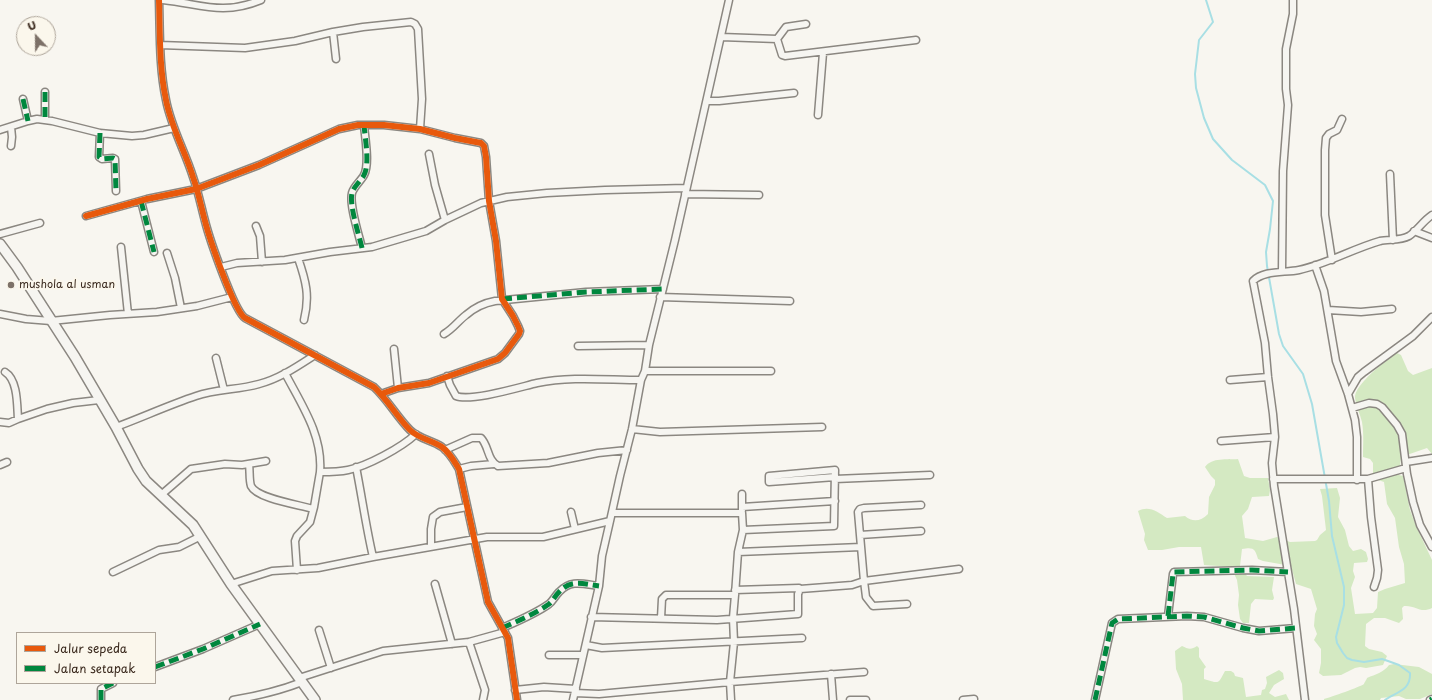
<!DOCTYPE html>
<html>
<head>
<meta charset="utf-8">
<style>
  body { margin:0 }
  #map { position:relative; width:1432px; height:700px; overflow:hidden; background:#f8f6f0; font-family:"Playpen Sans",sans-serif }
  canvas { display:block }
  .legend { position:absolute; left:16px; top:632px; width:140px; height:52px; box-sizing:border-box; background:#fbf7ec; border:1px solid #aea59a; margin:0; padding:5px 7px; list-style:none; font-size:12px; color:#3b2a1e }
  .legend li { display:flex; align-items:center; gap:8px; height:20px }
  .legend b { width:20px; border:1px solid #aea59a }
  .north { position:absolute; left:16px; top:16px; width:40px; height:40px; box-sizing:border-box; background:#fbf7ec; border:1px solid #aea59a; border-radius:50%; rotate:338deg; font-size:11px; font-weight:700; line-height:16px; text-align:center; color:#3b2a1e }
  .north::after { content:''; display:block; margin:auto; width:14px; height:18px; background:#7d7168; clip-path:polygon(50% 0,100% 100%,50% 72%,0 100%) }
</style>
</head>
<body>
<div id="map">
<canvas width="1432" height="700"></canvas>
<ul class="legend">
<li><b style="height:5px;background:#e8590c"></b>Jalur sepeda</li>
<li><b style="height:5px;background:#00873e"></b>Jalan setapak</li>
</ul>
<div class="north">U</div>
</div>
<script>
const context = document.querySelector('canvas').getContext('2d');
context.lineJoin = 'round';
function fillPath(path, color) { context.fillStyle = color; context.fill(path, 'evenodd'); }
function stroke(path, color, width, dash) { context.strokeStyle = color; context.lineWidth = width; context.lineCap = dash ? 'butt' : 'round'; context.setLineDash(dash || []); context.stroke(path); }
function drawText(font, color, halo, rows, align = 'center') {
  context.font = font + ' "Playpen Sans",sans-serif'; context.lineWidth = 4; context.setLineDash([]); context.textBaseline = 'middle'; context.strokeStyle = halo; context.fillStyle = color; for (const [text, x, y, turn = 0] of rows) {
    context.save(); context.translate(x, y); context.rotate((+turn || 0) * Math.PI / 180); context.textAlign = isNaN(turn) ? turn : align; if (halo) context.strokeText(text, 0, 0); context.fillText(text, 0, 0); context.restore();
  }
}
const green = new Path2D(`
  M1397,353L1401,355L1408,371L1413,375L1432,368V454L1427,448L1401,457L1399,475L1403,476L1410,510L1416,526L1432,560V608C1420,614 1416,605 1404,606L1402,608L1403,619L1399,623L1385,618H1374L1366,624L1365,646L1369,649L1382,652L1387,656L1383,665L1366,668L1360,667L1355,668L1341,675L1323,676L1319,673L1321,663V649L1314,640L1317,634L1314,626L1315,614L1317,609L1311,589L1296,584L1291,566L1263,561L1258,559C1255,548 1253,547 1242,549L1240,566L1247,576L1274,577L1272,590L1274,598L1273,600L1255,599L1251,604L1249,623H1243L1240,619L1238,605L1239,595L1237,580L1231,567L1204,565L1201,547H1179L1162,550H1148L1144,540L1145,534L1138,511C1149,505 1158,512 1167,518L1185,516C1193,523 1201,521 1208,514L1209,497L1215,485V480L1211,476L1205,467C1212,457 1227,460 1238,459L1244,476L1250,478H1268L1270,490L1269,496L1252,497L1248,509L1242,516L1245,538L1263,541L1277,537L1290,542L1315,541L1317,540L1320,535L1326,530L1322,496L1320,489L1337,488L1340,498L1338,517L1345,530L1349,546L1353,551L1361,549L1366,552L1368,559L1367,562L1354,563L1353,571L1355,577L1351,588L1355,614L1373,613L1377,608L1378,592L1385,589L1405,583L1404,564L1399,547L1395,518L1387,504L1384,482L1378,480L1373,473V463L1370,459L1363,457C1363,445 1364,434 1362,422C1360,414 1356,406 1355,398C1354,385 1386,360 1397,353Z
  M1182,646C1188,649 1191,650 1197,646L1199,648V657L1206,667L1204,669V679C1220,684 1218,684 1225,671H1231L1234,673L1235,676L1243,678L1246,697L1261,695L1262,690L1265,689L1267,683L1266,677L1279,670L1283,673L1284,679L1274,685L1269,693L1275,697L1286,694L1289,700H1183L1182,684L1176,669L1175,651Z
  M1394,664L1419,667L1432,674V694L1420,699H1406L1399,696L1381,698L1380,700H1324V699C1331,697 1360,687 1364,684C1364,683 1367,679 1367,678C1376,674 1383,673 1389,665Z`);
const stream = new Path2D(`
  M1206,0L1213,22L1199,40L1195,74L1196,88L1204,118L1213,139L1232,160L1265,185L1273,201L1270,229L1266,252L1267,266L1279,334L1283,346L1303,374L1312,404L1329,501L1332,536L1344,587V605L1336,637L1337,643L1343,653L1347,658L1352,660L1364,662L1382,659L1388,661L1399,665L1410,673C1411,691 1396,692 1385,700`);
const street = new Path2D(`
  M159,0C160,33 159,67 166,100C171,127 185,151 193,177C198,191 201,206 205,221C209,237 234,311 245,318L374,387C388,400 397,417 410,430C419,439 432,440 442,447C450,453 454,461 459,469L488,602L508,638L517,700
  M163,0C201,4 222,16 261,0
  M333,32L336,59
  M721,37L777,39L782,55L785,56L916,40
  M777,39L786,27L806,24
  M160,45L245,48L295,41L333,32L363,27L411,22L415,24L418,29L422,99L420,129
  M45,92V120
  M23,99L28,121
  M707,101H719L794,93
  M818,115L823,53
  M11,127L12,137L11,146
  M0,130L28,121L37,119L52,121L100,133L132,136L144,135L174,128
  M100,133L99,157L102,159L113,158L115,159L116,191
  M429,154L435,185L445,220
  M1390,174L1393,240
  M685,194L759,195
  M141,201L154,252
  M86,216L147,199L196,189L259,165L339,129L358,125H384L420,129L455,138L481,143L484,146L486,157L489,201L496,241L502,299L513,316L518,326L520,331L519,334L505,353L498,359L429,383L398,388L381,394
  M256,226L260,236L262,262
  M1414,231L1432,238
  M0,234L40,223
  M121,247L128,314
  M362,248C359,235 349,205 352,193C354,186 361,181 364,175C370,164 365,138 364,125
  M167,253L175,278L181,308
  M298,258C306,281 310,296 304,320
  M1332,260L1325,215V150L1326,138L1329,134L1337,130L1342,119
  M1315,265L1324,291L1336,361L1348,394L1355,420L1357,437V480
  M221,267L237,263L285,260L330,252L372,247L426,231L445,220L481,203L507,197L547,193L605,190L686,188
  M1282,271L1283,171L1288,105L1286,89V49L1293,14V0
  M660,297L790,301
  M1328,310L1361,312L1392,309
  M0,314L26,319L51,321L110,315L157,312L197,306L232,297
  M444,334C453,329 458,321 466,315C474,308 484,303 495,301L586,292L663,289
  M578,346L649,345
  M394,349L398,388
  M216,358L224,390
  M645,371H771
  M5,372C18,380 17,405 18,419
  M285,373C301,404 323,435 320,472
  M447,376L450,385L456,396C471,402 520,387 537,383C571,376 607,380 641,380L632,429L620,476L610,521L602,556L599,586L573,700
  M641,380L645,371L649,345L675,240L729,0
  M1230,380L1268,377
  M1348,394L1358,377L1364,372L1413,336L1432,317
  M1352,408L1369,403L1377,404L1382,407L1397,425L1402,434L1407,474L1413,502L1420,525L1432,547
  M0,422L9,423L18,419L47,409L73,403L99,400
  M116,427C143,417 169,405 196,396C216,389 238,390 259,384C279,379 298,366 315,355
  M632,429L660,432L822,427
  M1221,441L1275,437
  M445,450L472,438H481C489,446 487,460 498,466L548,463L598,453L627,450
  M1406,462L1432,458
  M249,464C250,471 249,480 251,486C257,499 301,505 313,509
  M0,465L7,462
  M356,467C362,497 366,527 373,557
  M459,469L471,466L494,464
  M835,479L930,475
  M1273,479H1368L1406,468
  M1368,479L1371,517L1378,570L1377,578L1374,587
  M742,494V510
  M161,495L191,469L225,464L242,465L266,461
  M742,507L835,501
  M571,512L575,529
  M612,513H742L743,530L738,552L735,595L733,618L734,642L730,682L864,672
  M743,530L834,526L835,470L769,476V482L835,477
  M860,535L921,531
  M431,546V529L433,517L440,512L467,507
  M738,552L861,547
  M297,570L295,541L297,536L310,522L314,507L320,472C329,472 339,472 348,470C367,466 401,448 416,434
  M113,572L159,550L179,547L201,536
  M231,584L272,571L318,568L373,557L487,537H543L610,521
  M435,584L452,644
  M800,589L852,585L864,581L959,569
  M907,604L873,606L866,597L864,581L858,512L860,509L864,508L921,505
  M1168,616L1173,574L1174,572L1252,570L1288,572
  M591,617L717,620L798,614V594L800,589L799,588L735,590
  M661,618L662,599L666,595H735
  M502,628C518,621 535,614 549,604C553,601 555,596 559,592C571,579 583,584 599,586
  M319,630L331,668
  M469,642L485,690L483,700
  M586,645L602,648L802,638
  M549,655H583
  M155,667L203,649L260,624
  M831,674L833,700
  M299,678L383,651L469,642L505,632
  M515,690L544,687L576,689
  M575,693L599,694L730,682L731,700
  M101,700V689L113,683
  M233,700C257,696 279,691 302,682
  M850,700H866
  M963,700L974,699
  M1095,700L1112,623L1118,619L1187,616L1204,617L1243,628L1259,631L1296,628
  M1305,700L1294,609L1274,486L1272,463L1275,437L1273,414L1268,377L1265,343L1253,281C1264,270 1284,273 1299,270C1327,264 1352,249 1380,241C1389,239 1400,241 1409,236C1418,230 1423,221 1432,215
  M1430,700L1432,699`);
const secondary = new Path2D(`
  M0,244L17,267L75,357L116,427L138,469L146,481L193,525L231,584L315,700`);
const quiet = new Path2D(`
  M45,92V120
  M23,99L28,121
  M100,133L99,157L102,159L113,158L115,159L116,191
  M141,201L154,252
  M362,248C359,235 349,205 352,193C354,186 361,181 364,175C370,164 365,138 364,125
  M502,299L586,292L663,289
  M1168,616L1173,574L1174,572L1252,570L1288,572
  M502,628C518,621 535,614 549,604C553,601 555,596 559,592C571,579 583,584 599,586
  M155,667L203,649L260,624
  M101,700V689L113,683
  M1095,700L1112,623L1118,619L1187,616L1204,617L1243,628L1259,631L1296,628
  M1430,700L1432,699`);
const cycleway = new Path2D(`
  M159,0C160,33 159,67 166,100C171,127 185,151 193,177C198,191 201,206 205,221C209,237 234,311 245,318L374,387C388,400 397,417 410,430C419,439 432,440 442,447C450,453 454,461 459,469L488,602L508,638L517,700
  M86,216L147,199L196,189L259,165L339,129L358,125H384L420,129L455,138L481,143L484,146L486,157L489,201L496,241L502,299L513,316L518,326L520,331L519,334L505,353L498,359L429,383L398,388L381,394`);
const markers = [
  [11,285,4,"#7d7168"]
];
const poiNames = [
  ["mushola al usman",19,285]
];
fillPath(green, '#d4e9c2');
stroke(stream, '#a8dfe4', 2);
stroke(street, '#8b8781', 9);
stroke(secondary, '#8b8781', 12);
stroke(street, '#f6f5f1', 6);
stroke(secondary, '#f6f5f1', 9);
stroke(quiet, '#00873e', 5, [10, 5]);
stroke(cycleway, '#e8590c', 6);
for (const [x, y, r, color] of markers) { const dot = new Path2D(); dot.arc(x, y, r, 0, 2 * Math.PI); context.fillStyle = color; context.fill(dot); stroke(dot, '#fbf7ec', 1.5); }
drawText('11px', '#3b2a1e', '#fbf7ec', poiNames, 'left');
</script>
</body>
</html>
